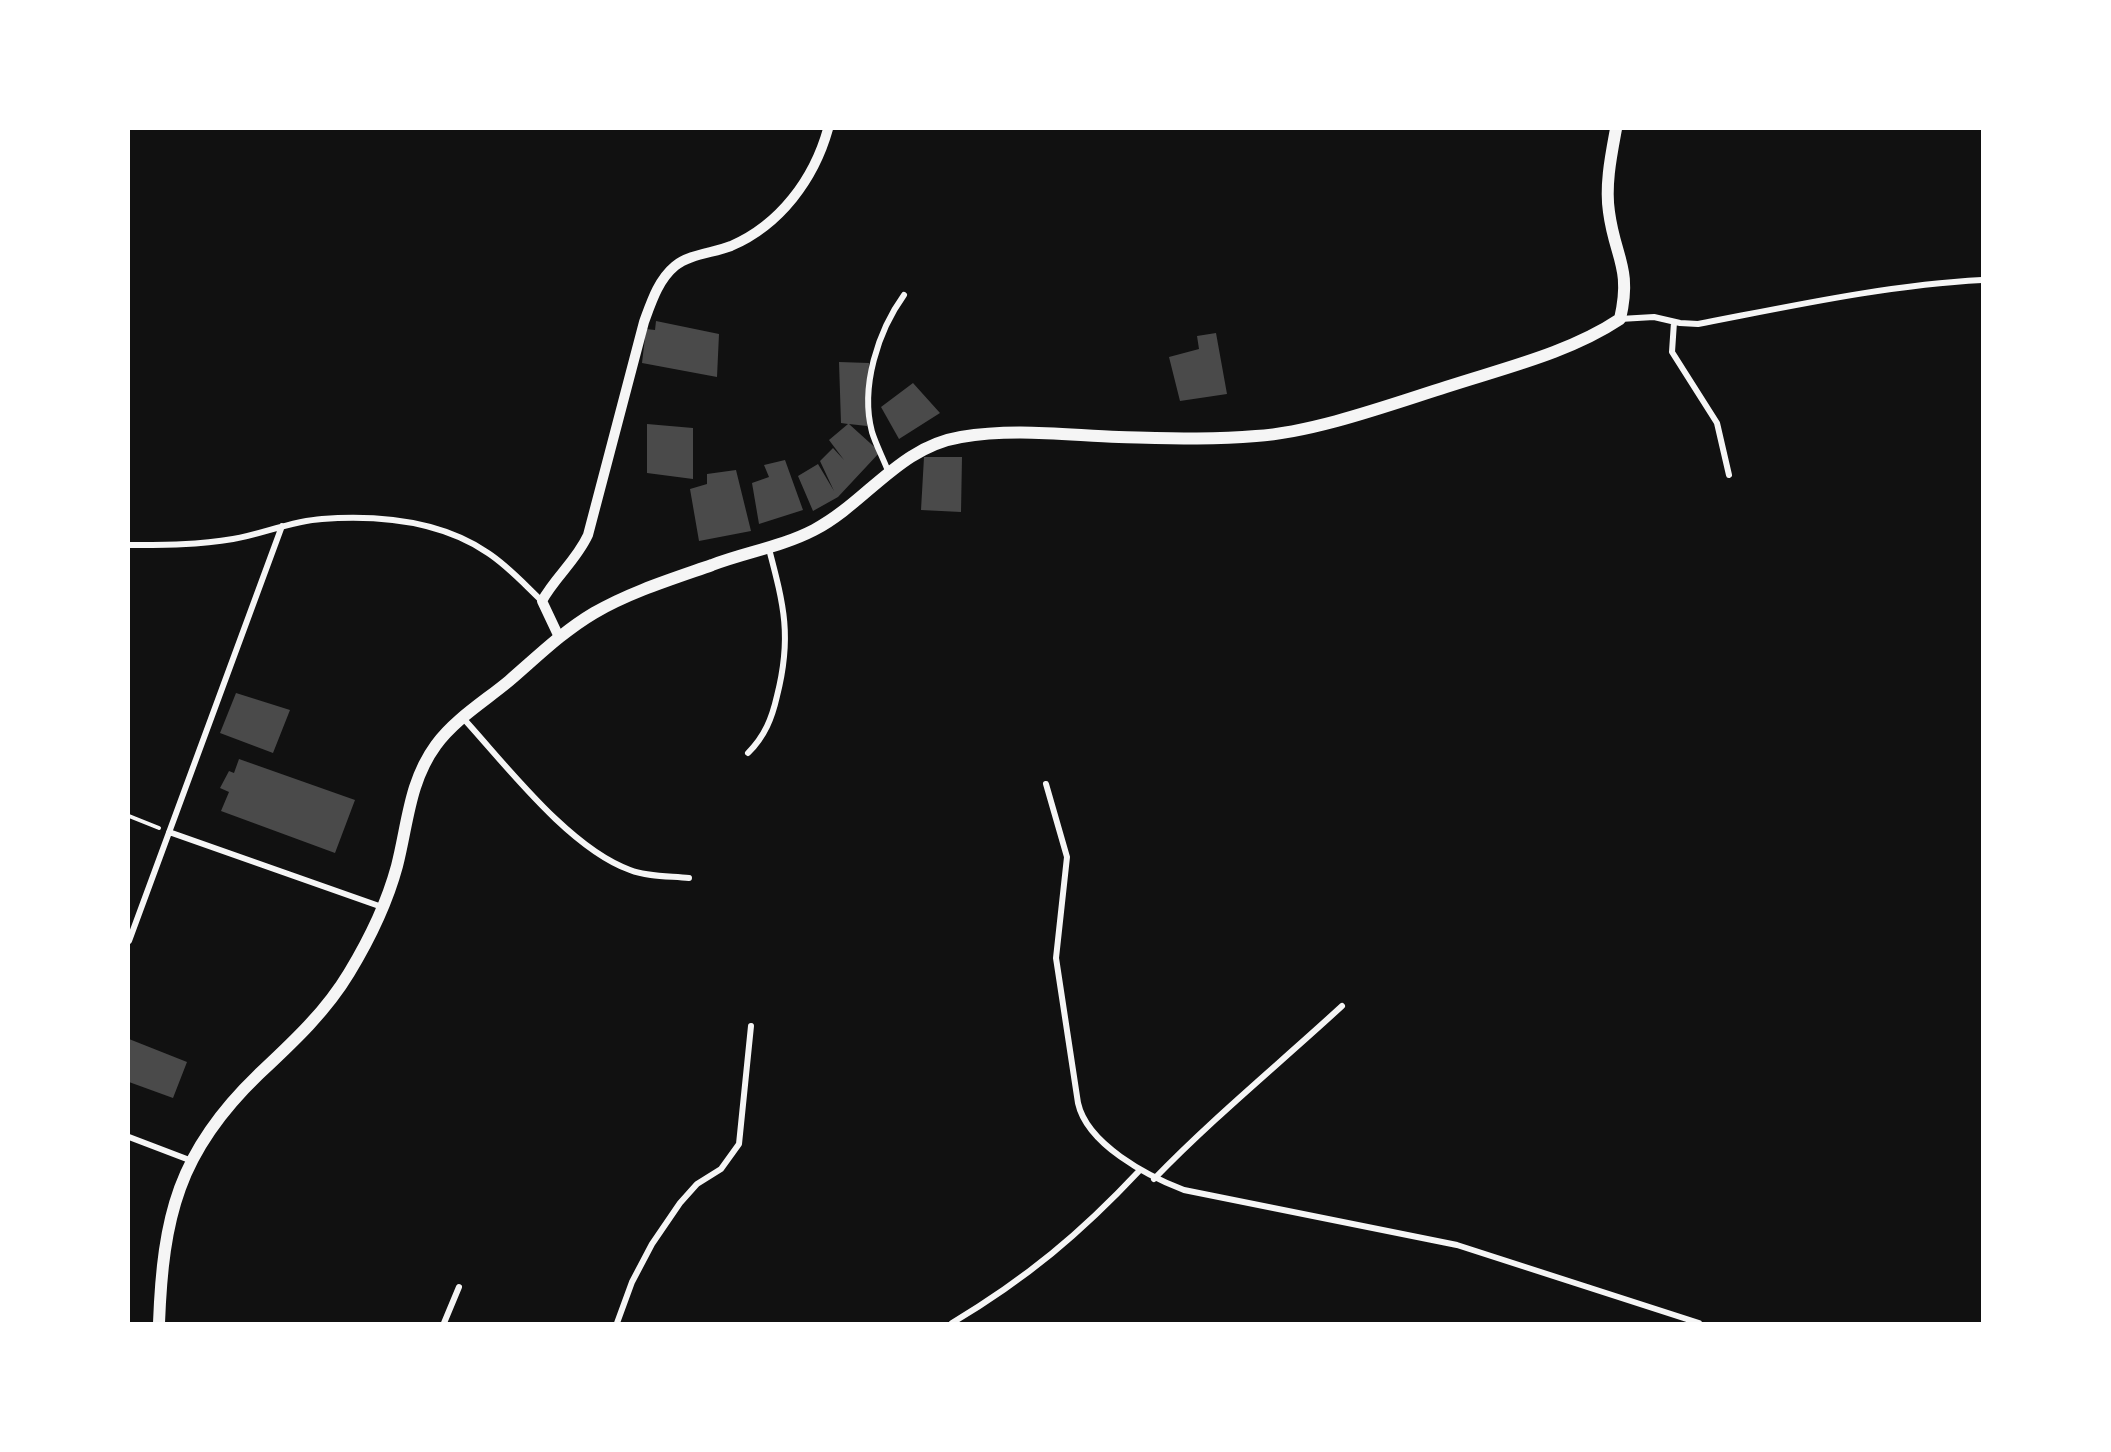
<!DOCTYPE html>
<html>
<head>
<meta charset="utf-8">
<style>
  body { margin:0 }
  #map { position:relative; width:2111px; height:1452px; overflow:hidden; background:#111; font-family:Figtree,sans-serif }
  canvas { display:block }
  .frame { position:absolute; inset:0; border:130px solid #fff; pointer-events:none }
</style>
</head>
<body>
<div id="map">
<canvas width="2111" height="1452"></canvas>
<div class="frame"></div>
</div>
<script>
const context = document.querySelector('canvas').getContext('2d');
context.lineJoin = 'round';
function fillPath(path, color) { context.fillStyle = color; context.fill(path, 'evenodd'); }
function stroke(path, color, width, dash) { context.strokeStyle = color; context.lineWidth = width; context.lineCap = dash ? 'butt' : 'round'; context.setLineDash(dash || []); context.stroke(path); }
const building = new Path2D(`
  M656,321L719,334L717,377L642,363L646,329L655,330Z
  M1216,333L1227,394L1180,401L1169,357L1199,349L1197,336Z
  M839,362L869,363L867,426L849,424L880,452L838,497L813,511L798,476L818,464L834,491L820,461L833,448L844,460L829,440L848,424L841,423Z
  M913,383L940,413L899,439L881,407Z
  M647,424L693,428V479L647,473Z
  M924,457H962L961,512L921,510Z
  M785,460L803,510L759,524L752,483L769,477L764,465Z
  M736,470L751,531L699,541L690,489L707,484V474Z
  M236,693L290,710L273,753L220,733Z
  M239,759L355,800L335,853L221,811L229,792L220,788L229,771L234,773Z
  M129,1039L187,1062L173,1098L129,1082Z`);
const path = new Path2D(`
  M129,816L159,828`);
const minor = new Path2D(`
  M1620,319L1654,317L1680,323L1698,324C1792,306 1887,285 1982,280
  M1674,322L1672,352L1717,423L1729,475
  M888,471C883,458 876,445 872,432C860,387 878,331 904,295
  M129,545C163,545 199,545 233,539C263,534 291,521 322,519C378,515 441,521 488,553C508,566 525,585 542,601
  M463,718C506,765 569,848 630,870C648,877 670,876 689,878
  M748,753C765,736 772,718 777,696C792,637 784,606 769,549
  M1046,784L1067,857L1056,958L1078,1103C1087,1144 1147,1176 1184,1190L1457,1245L1699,1323
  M169,832L382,907
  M129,941L282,526
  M129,1137L192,1161
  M1154,1179C1213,1118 1279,1064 1342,1006
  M444,1323L459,1287
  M617,1323L632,1282L652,1244L680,1203L697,1184L721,1169L739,1144L751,1026
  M952,1323C1027,1278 1080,1234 1140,1170`);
const tertiary = new Path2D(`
  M559,637L542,601C555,577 576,561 588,535L644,322C651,303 658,280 675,266C690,254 713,253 731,246C780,225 814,179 828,129`);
const secondary = new Path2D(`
  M159,1323C163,1217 178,1152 258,1075C291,1044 325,1013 349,973C369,940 387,903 397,866C408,823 409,782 436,745C455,719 485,701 509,681C537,657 562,632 594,613C630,592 672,579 712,565C746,552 781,547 814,530C867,502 899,447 961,437C1013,428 1066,435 1119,437C1164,438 1211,440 1256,436C1315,432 1389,405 1446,387C1504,368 1569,353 1620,319C1632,267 1615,258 1609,212C1605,185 1611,156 1616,129`);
fillPath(building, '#4a4a4a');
stroke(path, '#f5f5f5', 4);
stroke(minor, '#f5f5f5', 6);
stroke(tertiary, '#f5f5f5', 10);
stroke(secondary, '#f5f5f5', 12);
</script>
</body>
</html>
